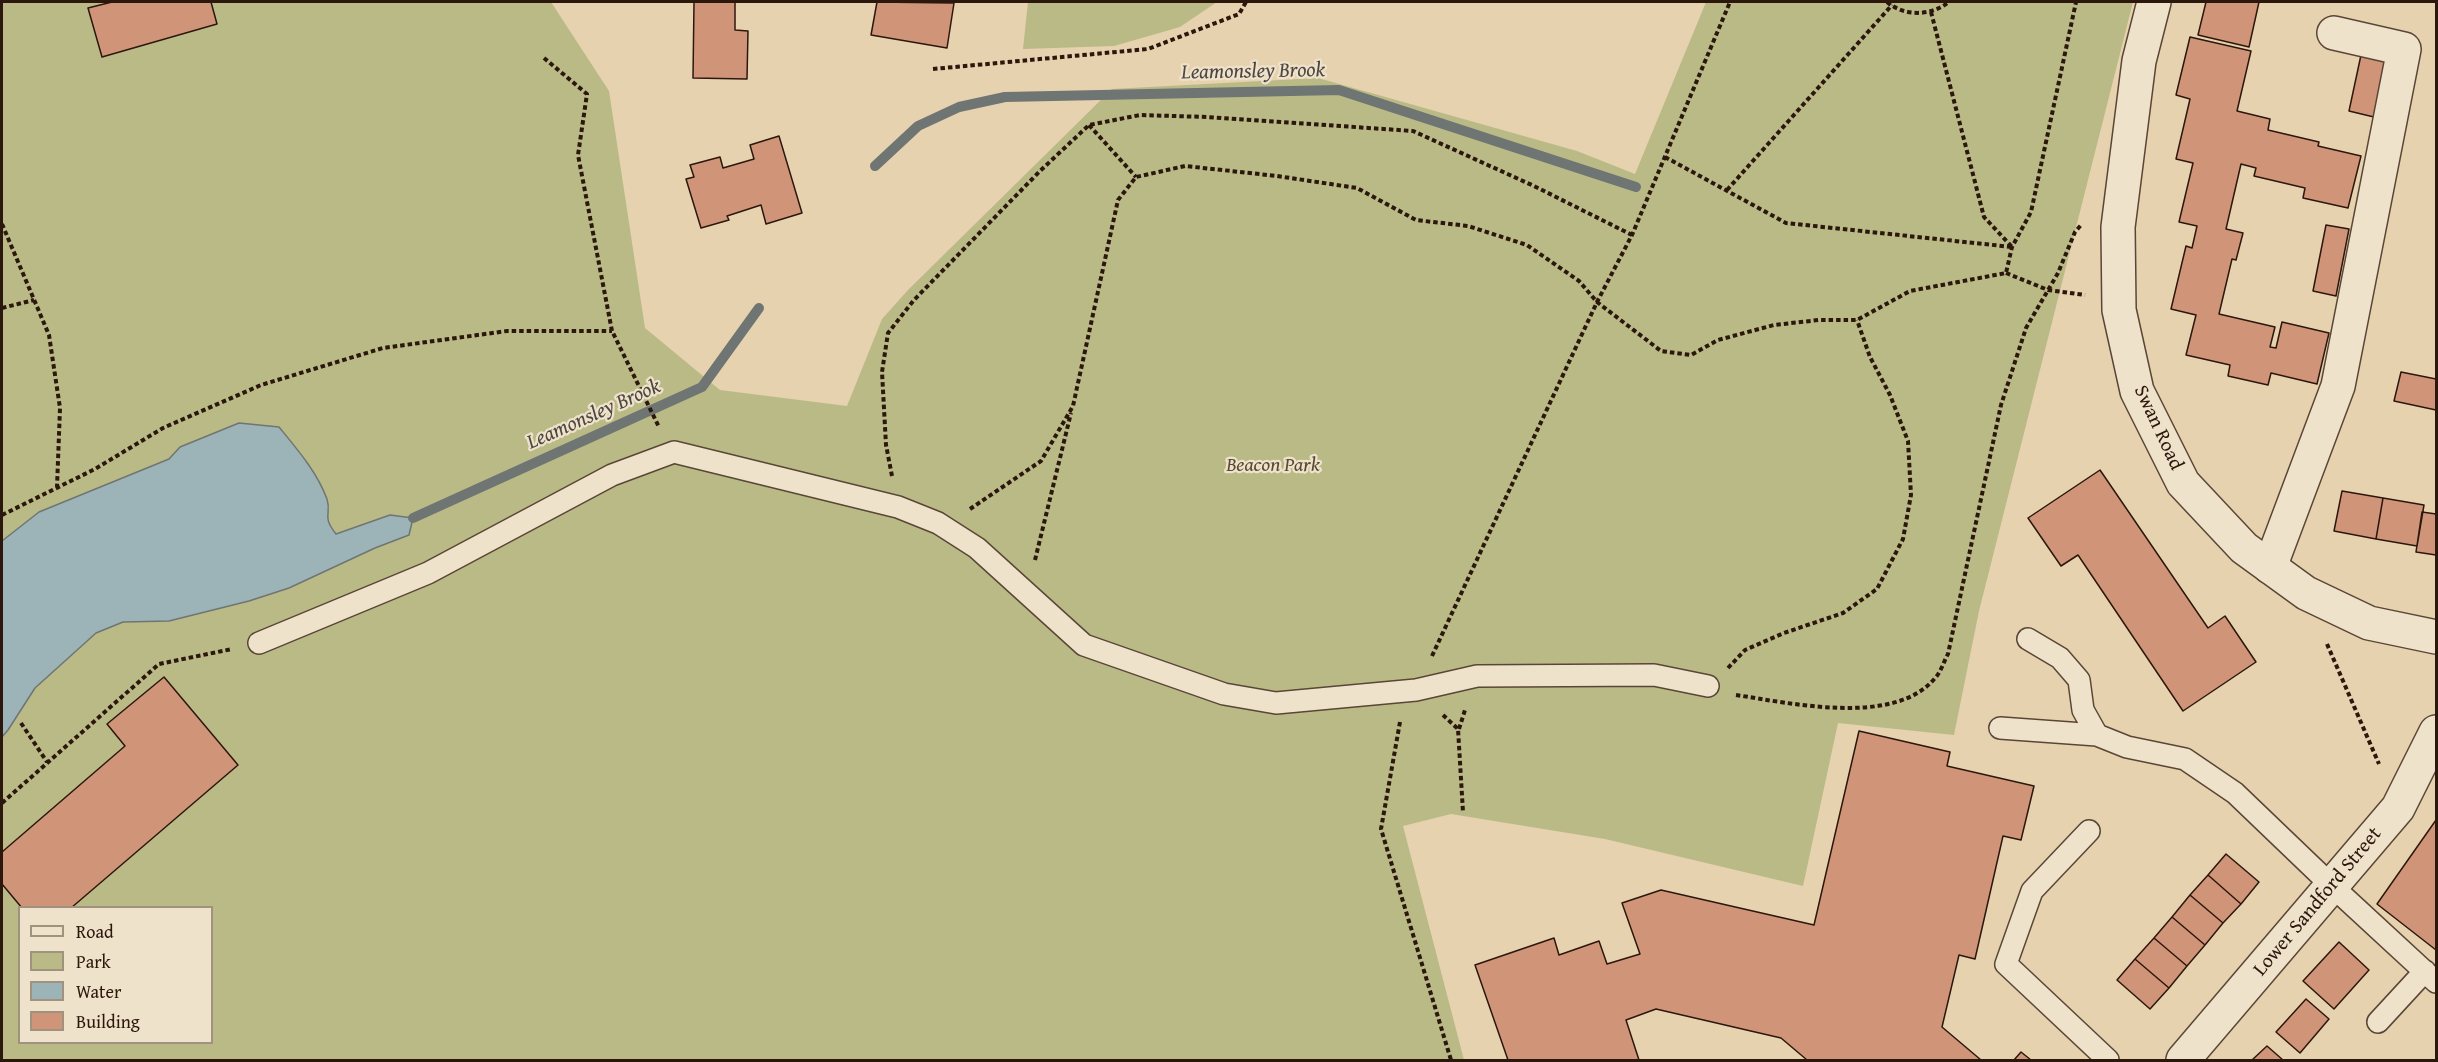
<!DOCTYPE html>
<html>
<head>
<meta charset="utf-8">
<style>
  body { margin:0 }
  #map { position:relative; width:2438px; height:1062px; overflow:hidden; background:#e6d2af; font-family:"Gentium Book Plus",serif }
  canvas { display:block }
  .frame { position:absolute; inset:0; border:3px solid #2c170d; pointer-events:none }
  .legend { position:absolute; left:18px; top:906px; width:195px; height:138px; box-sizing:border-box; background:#efe2cb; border:2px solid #a1917f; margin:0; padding:8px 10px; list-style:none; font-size:18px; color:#2c170d }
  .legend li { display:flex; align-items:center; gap:12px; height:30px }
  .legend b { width:30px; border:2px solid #a1917f }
</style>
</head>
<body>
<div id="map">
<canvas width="2438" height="1062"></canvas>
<div class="frame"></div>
<ul class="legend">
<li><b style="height:8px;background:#efe2cb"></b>Road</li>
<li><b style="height:16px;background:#baba87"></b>Park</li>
<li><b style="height:16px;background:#9cb4b7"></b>Water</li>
<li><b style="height:16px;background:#d09578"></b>Building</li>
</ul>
</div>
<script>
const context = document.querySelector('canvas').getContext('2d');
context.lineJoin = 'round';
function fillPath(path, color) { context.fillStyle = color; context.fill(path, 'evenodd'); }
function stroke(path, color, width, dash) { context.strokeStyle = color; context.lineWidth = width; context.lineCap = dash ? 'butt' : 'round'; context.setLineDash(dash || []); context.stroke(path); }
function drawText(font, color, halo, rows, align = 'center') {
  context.font = font + ' "Gentium Book Plus",serif'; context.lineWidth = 4.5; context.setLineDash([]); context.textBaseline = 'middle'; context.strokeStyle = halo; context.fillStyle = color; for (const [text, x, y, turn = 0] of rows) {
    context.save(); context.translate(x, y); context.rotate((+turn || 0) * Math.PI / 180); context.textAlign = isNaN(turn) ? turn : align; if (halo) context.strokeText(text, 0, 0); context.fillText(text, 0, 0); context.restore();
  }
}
const green = new Path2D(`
  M2,2H551L609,91L645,328L720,390L847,406L882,319L908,290L1112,89L1318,78L1577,151L1635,174L1706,2H2133L1979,611L1954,735L1838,723L1803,886L1605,839L1451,814L1403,826L1464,1060H2ZM20,908H212V1042H20Z
  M1028,2H1217L1180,27L1114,46L1023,49Z`);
const water = new Path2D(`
  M239,423L279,427C297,449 317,472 327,499C332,515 321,515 336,534L390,515L413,518L409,535L375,548L289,588L249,601L169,621L123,622L96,633L35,688L8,730L2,737V541L39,512L169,459L180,447Z`);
const stream = new Path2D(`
  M875,166L918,126L959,107L1005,97L1339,90L1636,187
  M413,518L702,387L759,308`);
const building = new Path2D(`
  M112,2H211L217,24L102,57L88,8Z
  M694,2H735V30L748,31L747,79L693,78Z
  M877,2L954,3L947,48L871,35Z
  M2206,2H2259L2249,47L2198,35Z
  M2190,37L2251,51L2237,111L2270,119L2268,130L2319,142L2318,146L2361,156L2348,208L2303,198L2305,188L2254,176L2256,168L2241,164L2226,229L2243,233L2236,260L2232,259L2219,314L2275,327L2270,347L2276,348L2282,322L2329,333L2317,384L2271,373L2268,385L2228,376L2230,365L2186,355L2196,315L2171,309L2186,246L2192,248L2197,226L2179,222L2193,163L2176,159L2190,99L2176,95Z
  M2361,55L2390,61L2378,118L2349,111Z
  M779,136L802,213L766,224L761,205L727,216L729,220L701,228L686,179L694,177L690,165L720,157L723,168L754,159L750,145Z
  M2326,225L2349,229L2336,296L2313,291Z
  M2401,372L2436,379V410L2394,401Z
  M2100,470L2208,628L2225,616L2256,662L2183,711L2078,555L2061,566L2028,518Z
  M2342,491L2383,498L2376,539L2334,531Z
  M2383,498L2424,505L2417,546L2376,539Z
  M2422,512L2436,514V555L2416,552Z
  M164,677L238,765L71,908H22L2,884V852L125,746L107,724Z
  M1859,731L1950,752L1947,766L2034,786L2021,840L2003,836L1975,959L1959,955L1942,1027L1981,1060H1807L1781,1038L1656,1009L1626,1020L1639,1060H1508L1475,965L1554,938L1559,955L1599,941L1607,964L1640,954L1622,903L1661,890L1814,925Z
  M2436,820V950L2377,904Z
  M2226,854L2259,882L2241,904L2208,875Z
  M2208,875L2241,904L2223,923L2190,895Z
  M2190,895L2223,923L2205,945L2172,917Z
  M2172,917L2205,945L2187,966L2154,938Z
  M2154,938L2187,966L2169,988L2135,959Z
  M2339,942L2369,970L2334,1009L2303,981Z
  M2135,959L2169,988L2150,1009L2117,980Z
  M2306,999L2329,1019L2300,1053L2276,1032Z
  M2267,1046L2283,1060H2252Z
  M2021,1052L2031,1060H2014Z`);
const path = new Path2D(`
  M1887,2C1905,17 1931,16 1949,2
  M1931,12L1984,217L2012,247
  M544,58L587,94L578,155L612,331L659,427
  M933,69L1148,49L1239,14L1246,2
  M1089,125L1136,177
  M1665,157L1786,223L2012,247
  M1727,190L1892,5
  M2,224L49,335L60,408L57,487
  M2006,273L2048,290L2085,295
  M2,308L34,300
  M892,476L886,445L882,372L888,333L914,300L1040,171L1089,125L1140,115L1207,117L1413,131L1534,186L1632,235
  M970,509L1041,461L1073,406L1118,200L1136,177L1185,166L1277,176L1357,188L1416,220L1468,226L1527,245L1579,281L1597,302L1661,351L1691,355L1718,340L1774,325L1819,320H1857L1910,291L2006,273L2012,247L2031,212L2076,2
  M2,515L95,469L163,428L261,385L383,348L507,331H612
  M1035,560L1071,413
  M2327,644L2379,764
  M1432,656L1597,302L1632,235L1730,2
  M1728,668L1745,650L1784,633L1843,613L1877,589L1903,539L1911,495L1908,441L1890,395L1870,357L1857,320
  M1736,695C1790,703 1895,727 1935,678C1941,672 1944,661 1948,654L2001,405L2026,328L2058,273L2075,232L2081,225
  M1443,715L1458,729L1463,812
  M1400,722L1381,829L1451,1060
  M21,723L47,762
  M1459,729L1465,710
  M2,803L159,664L232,649`);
const service = new Path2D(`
  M2028,639L2060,658L2079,680L2083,710L2097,735L2127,747L2185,759L2235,793L2332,886L2436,982
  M259,643L428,573L612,475L674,452L898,507L938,523L977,548L1084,645L1224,694L1276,703L1416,690L1477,676L1654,675L1708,686
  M2000,728L2097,735
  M2089,831L2032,891L2006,964L2108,1060
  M2378,1022L2425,971`);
const minor = new Path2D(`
  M2270,567L2338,386L2404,49L2334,33
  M2183,1060L2398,808L2436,732`);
const tertiary = new Path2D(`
  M2154,2L2139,61L2118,227L2119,310L2137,391L2183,483L2244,548L2306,593L2369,623L2436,637`);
const streetNames = [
  ["Swan Road",2158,428,65],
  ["Lower Sandford Street",2318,902,-50]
];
const parkNames = [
  ["Beacon Park",1273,466]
];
const waterNames = [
  ["Leamonsley Brook",1253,72,-1],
  ["Leamonsley Brook",594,415,-24]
];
fillPath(green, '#baba87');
fillPath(water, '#9cb4b7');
stroke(water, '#6f7573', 1.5);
stroke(stream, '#6f7573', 10);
fillPath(building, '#d09578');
stroke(building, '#2c170d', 1.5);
stroke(service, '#5a4636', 24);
stroke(minor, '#5a4636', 36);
stroke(tertiary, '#5a4636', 36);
stroke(path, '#2c170d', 4, [4.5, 3]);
stroke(service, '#efe2cb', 21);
stroke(minor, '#efe2cb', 33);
stroke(tertiary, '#efe2cb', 33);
drawText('20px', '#2c170d', '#efe2cb', streetNames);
drawText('italic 20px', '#574832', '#efe2cb', parkNames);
drawText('italic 21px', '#4e4640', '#efe2cb', waterNames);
</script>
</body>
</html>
